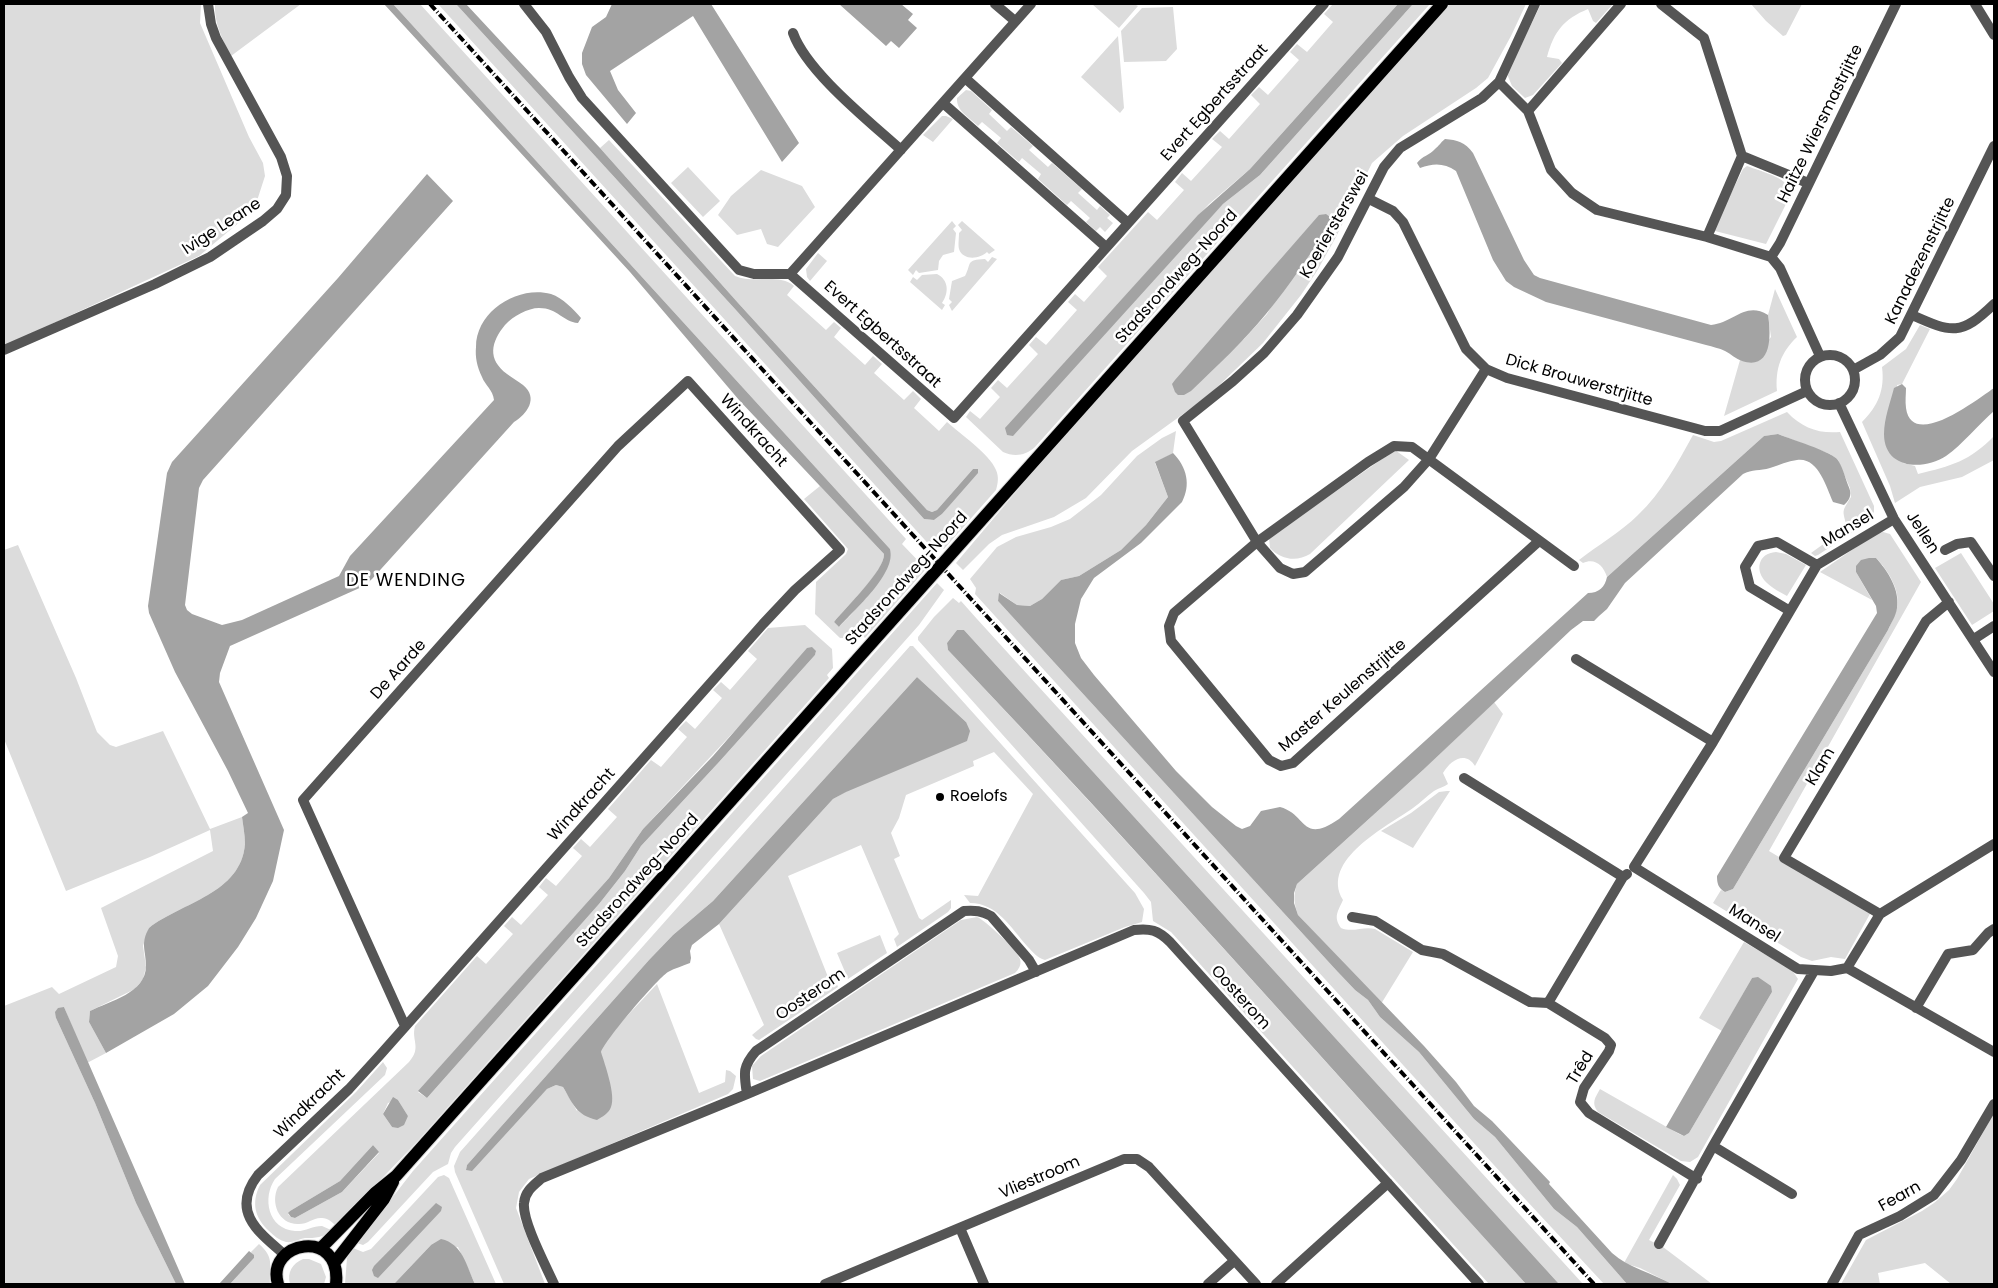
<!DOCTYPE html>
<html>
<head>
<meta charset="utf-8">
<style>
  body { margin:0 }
  #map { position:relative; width:1998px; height:1288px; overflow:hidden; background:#fff; font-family:Poppins,sans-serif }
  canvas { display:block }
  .frame { position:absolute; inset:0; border:5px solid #000; pointer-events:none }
</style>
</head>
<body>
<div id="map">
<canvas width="1998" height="1288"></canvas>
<div class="frame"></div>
</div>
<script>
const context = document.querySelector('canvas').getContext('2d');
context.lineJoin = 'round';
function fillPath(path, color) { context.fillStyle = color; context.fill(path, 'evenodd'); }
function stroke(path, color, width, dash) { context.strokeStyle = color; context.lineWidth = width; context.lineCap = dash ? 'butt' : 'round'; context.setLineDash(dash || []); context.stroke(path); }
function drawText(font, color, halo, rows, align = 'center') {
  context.font = font + ' Poppins,sans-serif'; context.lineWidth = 5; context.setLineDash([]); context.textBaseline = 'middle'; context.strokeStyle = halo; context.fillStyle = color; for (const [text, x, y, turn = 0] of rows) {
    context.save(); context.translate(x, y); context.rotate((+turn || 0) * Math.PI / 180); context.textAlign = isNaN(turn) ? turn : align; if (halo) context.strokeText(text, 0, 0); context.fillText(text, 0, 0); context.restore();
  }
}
const green = new Path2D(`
  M4,4H201L200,23L249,137L263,163L265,176L254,210L199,256L4,346Z
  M215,4H301L231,56C222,39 214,23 215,4Z
  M393,4H420L906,539L902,544L926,569L865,638L862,635L857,640L853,638H840L815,614L816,582L846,554L848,549L804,499L820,486L884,554C885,571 845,608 834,622L839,627C853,613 896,570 890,549Z
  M438,4H456L735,309L924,519L934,520L942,514L978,469H973L937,510L932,512L927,510L739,304L600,148L609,140L735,276C754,284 779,273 794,286L787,295L826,330L834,322L841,328L834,337L865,365L873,356L882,364L874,373L904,400L913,391L921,399L914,408L939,431L947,422C960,434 990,454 996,470C999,477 998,483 996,490L944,549L939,545L934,550Z
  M1092,4H1134L1138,6L1119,28Z
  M1333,4H1398L1250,169L1209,204L1081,344L1223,204L1260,175L1413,4H1430L1035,447C1025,456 1014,457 1003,452L966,417L970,411L980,419L1000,397L991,388L998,380L1007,388L1038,354L1029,345L1036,337L1046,345L1077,310L1068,302L1075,294L1084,302L1107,276L1098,267L1148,212L1157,220L1184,190L1175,182L1182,173L1191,181L1222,147L1212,139L1220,131L1229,139L1260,104L1251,95L1259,87L1268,95L1299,60L1290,52L1297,44L1307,52L1333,22L1324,14Z
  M1450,4H1526L1511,36L1488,78L1476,88L1403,136L1372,163L1336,237L1317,271L1301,295L1263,343L1208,396L1132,451L1086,498L1054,517L1002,535L989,544L963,570L956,563L1031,474ZM1326,214L1267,314L1244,339L1172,385L1319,216Z
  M1541,4H1613L1596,23L1593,21L1588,9C1564,19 1554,31 1547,57L1559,59L1562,63L1533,95L1525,98L1512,86L1507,74Z
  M1751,4H1802L1786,35L1783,36L1766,21Z
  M1173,7L1177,49L1166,61L1124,62L1121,31L1142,8Z
  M1118,36L1124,108L1120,113L1081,77Z
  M966,90L971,91L992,110L989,114L1007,131L1011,127L1033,146L1029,150L1048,167L1052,163L1082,189L1078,193L1097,210L1100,206L1110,215L1107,218L1113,223L1105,232L1100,227L1096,231L1086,222L1090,218L1071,201L1067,205L1038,179L1041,174L1022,158L1019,162L997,143L1001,138L982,122L978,126C970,118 956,111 957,98Z
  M942,116H946L953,119L933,142L923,135Z
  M1747,166C1762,172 1785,176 1792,192L1766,244L1715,231V226L1743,169Z
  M688,167L720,201L703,217L671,183Z
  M761,170L802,186L815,207L778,247L767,244L761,229L737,235L718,215L731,196Z
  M952,221L956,226L953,229L956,233L954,252L943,255L939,261L938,270L919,273L916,270L913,275L908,270Z
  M962,221L995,250L989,254L987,252C980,259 963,261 959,249C958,245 959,238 959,233L962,230L958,225Z
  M818,253L827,261L810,281L807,277L806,269Z
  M992,257L997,259L952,311L949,305L952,302L949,299L952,281L965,276C972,263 965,260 985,259L988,262Z
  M937,274C949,280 949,293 942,303L945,305L942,310L910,282L913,277L917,280L922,275Z
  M1775,289L1797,337C1781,352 1775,369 1777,391L1724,416L1740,360L1749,362L1771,337L1768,315Z
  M1920,325L1930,329L1902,384L1897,385L1903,463L1915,466L1918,474C1951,466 1970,461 1994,436V460L1962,477L1920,487L1895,503L1890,486L1862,422C1878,406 1885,390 1882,367L1906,349Z
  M1787,412C1802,428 1819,434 1840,432L1874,506V512L1870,516L1873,519L1818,555L1815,556L1811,553L1847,527C1842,509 1842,512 1851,497L1850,488L1838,460L1830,454L1778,434L1764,436L1607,577C1603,565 1595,558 1583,563L1579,560C1598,545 1621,532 1638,515C1662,492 1677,464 1693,435L1714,442L1721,441Z
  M1176,431L1173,453L1155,463L1168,497L1146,525L1121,550L1079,576L1061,580L1042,599L1030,606L1017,605L1000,593L998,601L1336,970L1355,990L1368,1000L1380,1017L1419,1052L1474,1119L1495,1137L1554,1209L1577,1227L1627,1284H1604L1513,1186L975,594L976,588L970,579L997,547L1016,537L1051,527L1070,519L1101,495L1137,456L1162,438Z
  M1395,450L1409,460L1310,554C1297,562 1281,560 1270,548L1269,538Z
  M1883,532L1890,534L1921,582L1769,851L1871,912L1845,959L1831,957L1812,961L1801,957L1713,903L1721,890L1725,892L1733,889L1888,630C1891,623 1895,615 1897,608C1901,591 1888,570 1876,558L1856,572L1872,600L1820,572L1875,534Z
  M18,545L76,678L97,732L110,745L116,747L163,731L210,829L242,817C243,825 245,835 245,844C241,894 182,902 149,928L143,946L146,967L143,979L135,989L90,1011L89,1022L106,1053L87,1063L64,1007L56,1018L95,1103L136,1203L176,1284H4V1006L52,987L59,994L116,967L118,956L101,908L213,851L210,830L150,857L66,891L4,739V550Z
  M1776,552L1786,554L1806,565L1787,596C1780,592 1772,588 1767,583C1754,571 1758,553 1776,552Z
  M1961,553L1994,604V611L1972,625L1935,568Z
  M937,583L944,590L919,625L455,1147L451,1153L448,1164L433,1172L368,1242L363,1245L357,1243L413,1171Z
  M953,598L959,603L961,601L977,619L1583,1284H1559L964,630H957L947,643L948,650C1145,858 1334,1072 1526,1284H1489L1171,932L1153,921L1151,902L1144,893L918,640V637L934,617Z
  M805,625L832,649L833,668L827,675L829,678L415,1144L336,1226C332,1222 328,1218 322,1218C314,1217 308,1224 299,1224C279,1225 270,1203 278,1187L409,1062C422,1047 411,1041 415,1026L477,956L486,964L513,934L504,926L512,917L521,925L548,895L539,887L546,878L556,886L582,856L573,848L581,839L590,847L617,817L608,809L651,760L661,767L687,737L678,729L686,721L695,729L722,698L713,690L721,682L730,690L757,659L748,651L768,628ZM816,651L815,655L719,762L641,846L625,871L599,904L427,1098L418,1092L609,878L643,829L743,722ZM398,1100L408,1116L392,1127L383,1114L388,1103ZM373,1145L379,1153L342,1192L295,1218L291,1217L288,1214L290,1211L340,1181Z
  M910,646H913L1135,893L1144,909L1142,922L1125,927L1045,960C1037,958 1033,952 1027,946C1011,928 997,903 970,903L964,895L978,896L1033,794L994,752L973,761L974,766L906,795L899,818L891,833L900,856L894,859L919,918L922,920L951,900V908L948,912L897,947L894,939L899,934L861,845L788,876L830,982L835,979L838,987L759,1040L756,1039L752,1035L764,1025L719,924L833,799L966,722L917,677L713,901L673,935L649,960L467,1165L466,1170L547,1089L556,1085L563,1087L577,1111L603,1045L612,1032L657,984L699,1093L725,1082L726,1070L730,1071L736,1076L733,1089L728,1094L529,1179L519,1192L516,1208L545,1284H504L455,1172L454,1166L460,1152Z
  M1494,702L1503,714L1475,766C1465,750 1450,761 1443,773L1448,784C1444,787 1439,788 1434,791C1427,796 1420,803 1413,808C1388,826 1319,860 1343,900C1338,911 1333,917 1341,928C1353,933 1363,926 1375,929L1413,952L1381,1004L1298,915C1294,903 1293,896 1297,884L1423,770Z
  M1447,791H1450L1413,848L1381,831L1411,813L1439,792Z
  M977,917C985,920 1017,950 1020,959C1022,965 1018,970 1015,973L760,1081L753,1079L752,1066L761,1056L961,920Z
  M880,935L887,953L848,979L837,953Z
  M1744,942L1792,970L1798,979L1698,1157L1690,1162L1681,1161L1598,1112C1591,1103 1595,1098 1600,1089L1679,1134L1684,1136L1689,1133L1772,992L1752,978L1722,1031L1699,1018Z
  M383,1062L387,1068L385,1075L275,1179C262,1198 268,1229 295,1231C305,1232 312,1226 322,1226L331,1230C324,1238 315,1238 305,1238C299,1239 293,1243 286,1242C279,1240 274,1236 269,1231C255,1218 251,1203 260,1185L356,1092Z
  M1994,1113V1284H1951L1925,1263L1878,1273L1880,1284H1841L1866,1240L1922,1211L1934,1203L1949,1190L1957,1179Z
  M444,1175L449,1178L496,1284H475L458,1247L431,1245L394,1284H345L347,1258L353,1248L363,1252L371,1249L438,1177Z
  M1673,1175L1677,1179L1680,1185L1649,1240L1663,1247L1712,1284H1672L1640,1268L1624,1263Z
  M259,1244C275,1258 269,1265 270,1284H230L254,1258L251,1252Z
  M303,1259H309L321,1264L326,1277L324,1284H290C287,1272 292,1264 303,1259Z`);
const water = new Path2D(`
  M384,4H393L890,549C897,573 854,610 839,627L834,622C845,608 885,570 884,554L739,400L630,272Z
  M456,4H466L600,148L739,304L927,510L932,512L937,510L973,469H978V473L942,514L934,520L924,519L735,309Z
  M612,4H711L799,143L782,162L693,16L610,71L618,90L636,113L627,124L586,75L582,64V53L592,27L606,17Z
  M839,4H901L913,14L908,20L917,28L899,48L891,41L886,46Z
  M1398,4H1413L1260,175L1223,204L1013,436L1007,435L1005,428L1198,215L1250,169Z
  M1445,139C1457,140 1465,142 1473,153L1524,260L1534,275L1540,278L1711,325C1734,323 1745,301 1768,315C1771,333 1773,371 1742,361C1736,359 1731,354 1725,351C1719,348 1713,347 1706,345L1546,302L1514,287L1506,281L1493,260L1456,171C1444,163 1434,163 1420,168L1417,163C1422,156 1430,155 1435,149C1439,146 1440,143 1445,139Z
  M427,174L453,201L203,480L199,488L185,605L187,610L192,614L222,625L242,620L339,576L350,556L494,400C493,390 485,385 482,377C477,367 475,357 476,347C476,311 518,285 551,294C563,298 573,309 581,318L578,323C563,322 558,308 539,308C528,308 513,316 505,325C491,342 487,359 507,374C512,378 518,381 523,385C539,398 527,414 514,422L372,579L364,586L230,646L220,673L219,682L284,830L273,881L256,918L238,947L208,986L174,1014L106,1053L89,1022L90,1011C110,1001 146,993 146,966C146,950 140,944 149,928C182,902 241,894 245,844C245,835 243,825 242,817L248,813L228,771L175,672L149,613L148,606L167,473L172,462L338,278Z
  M1326,214L1330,217L1331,223C1310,254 1290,285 1266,314C1243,342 1217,366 1191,391L1184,395H1178L1175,392L1172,384L1175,380L1319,215Z
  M1902,384L1906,388C1906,394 1905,401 1906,408C1912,451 1979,398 1994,388V411C1979,424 1962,445 1946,456C1923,471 1884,469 1884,434C1884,419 1890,403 1894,388Z
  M1778,434C1793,440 1827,450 1837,459C1842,465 1845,477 1848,485C1852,493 1851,499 1844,505L1833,502C1826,486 1818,457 1797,460C1788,461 1779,465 1770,468C1760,471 1752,469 1743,474L1625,583L1607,609L1599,616L1594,621H1583L1571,630L1423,770L1297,884L1294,893V903L1298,915L1424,1046L1456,1082L1474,1106L1492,1121L1550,1182L1549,1184L1612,1253C1629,1268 1652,1273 1672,1284H1627L1577,1227L1554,1209L1495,1137L1474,1119L1419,1052L1380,1017L1368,1000L1355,990L1336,970L998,601L999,593L1017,605L1030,606L1042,599L1061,580L1079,576L1121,550L1146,525L1168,497L1155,462L1173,453C1187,467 1191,485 1182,502L1141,543L1094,578L1081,599L1075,624V643L1081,658L1094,675L1176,771L1212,807L1236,826L1242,829L1250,826L1261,811L1280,807C1307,814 1301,845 1339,819L1588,593C1599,593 1605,587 1607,577L1764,436Z
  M1869,558H1876C1888,571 1900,590 1897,608C1896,616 1891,623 1888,630L1733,889L1725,892C1718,888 1717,883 1717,876L1877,613L1876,606L1856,572V566L1861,560Z
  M957,630H964L1559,1284H1526C1334,1072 1145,857 948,650L947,643Z
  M812,647L816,651L815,655L719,762L641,846L625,871L599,904L427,1098L418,1091L609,878L643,829L713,756L807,648Z
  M917,677L966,722L970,731L967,741L846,792L833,799L719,924L692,945L690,951L691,958L690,963C683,966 675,968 668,972C657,979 605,1040 601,1052C605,1065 616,1095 611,1107C609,1113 602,1117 597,1120C576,1115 573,1104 563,1087L556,1085L547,1089L472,1171L466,1170L467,1165L649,960L673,935L713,901Z
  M1758,977L1771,986L1772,992L1689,1133L1684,1136L1666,1127L1752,978Z
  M64,1007L185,1284H176L136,1203L95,1103L56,1018L55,1012L58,1008Z
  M393,1097L398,1100L408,1116L404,1125L398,1128L392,1127L383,1114Z
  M373,1145L379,1152L342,1192L295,1218L291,1217L288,1213L290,1211L340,1181Z
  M436,1203L442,1207L441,1211L378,1278L374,1276L372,1270L374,1266Z
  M441,1239C463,1244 466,1265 475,1284H394L431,1245Z
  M249,1251L254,1255V1258L230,1284H219Z`);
const minor = new Path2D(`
  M524,4L546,32L569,77L582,98L739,270L754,274H790
  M995,4L1015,21
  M1031,4L790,274L954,418L1324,4
  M1661,4L1704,38L1742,156
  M1975,4L1994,35
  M793,33C807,72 869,121 901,150
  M965,78L1128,223
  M1499,82L1528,111L1551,170L1572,193L1597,210L1707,237L1771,257L1780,268L1820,356
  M943,103L1106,247
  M1528,111L1621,4
  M1369,199L1393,211L1403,222L1466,349L1486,369L1507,378L1705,431H1720L1807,391
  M1707,237L1742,156L1808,183
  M1771,257L1780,243L1896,4
  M1912,315C1952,333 1961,336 1994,304
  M4,350L155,284L210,257L263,221L277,209L286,195L287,176L281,157L216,38L211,24L208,4
  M1805 380a25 25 0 1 1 50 0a25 25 0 1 1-50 0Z
  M1486,369L1429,459L1404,487L1305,572L1293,574L1280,568L1257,542L1183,421L1233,381L1264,353L1297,315L1338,257L1384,167L1400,148L1482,98L1499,82L1535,4
  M1853,370L1880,355L1900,337L1994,146
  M1839,403L1894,519L1994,672
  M1894,519L1817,565L1713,742L1634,867L1798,969L1831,971L1847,968L1994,1052
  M1539,541L1293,763L1281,766L1269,760L1171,641L1169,626L1174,613L1257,542L1368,462L1394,446L1412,447L1574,566
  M1945,550L1957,544L1971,542L1994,576
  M1790,611L1750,587L1745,567L1758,546L1777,542L1817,565
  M1974,639L1994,626
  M1576,659L1713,742
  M1464,778L1623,877
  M1880,914L1784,858L1926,621L1949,602
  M1352,917L1375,921L1422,950L1443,954L1530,1002L1548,1003L1605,1038L1611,1045L1609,1051L1584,1088L1580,1102L1589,1113L1697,1179
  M1847,968L1880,914L1994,844
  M1548,1003L1623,877L1627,874
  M1916,1008L1948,954L1973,950L1988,933L1994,929
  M747,1094C744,1074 742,1067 756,1051L964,911C975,910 982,911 991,916L1029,960L1036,972
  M1713,1146L1792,1194
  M960,1228L984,1284
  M1659,1244L1713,1146L1814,971
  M285,1255C258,1232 230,1211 258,1175L349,1089L380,1055L763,624L795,590L840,550L688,381L618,446L303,800L405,1026
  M554,1284C546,1266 522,1221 524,1203C525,1191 534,1185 542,1178L747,1094L1134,930C1150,928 1158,930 1170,942L1479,1284
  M825,1284L1124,1159H1137L1149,1167L1256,1284
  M1208,1284L1234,1261
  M1276,1284L1388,1183
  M1832,1284L1859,1235L1900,1216L1934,1195L1961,1160L1994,1104`);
const primary = new Path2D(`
  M321,1248L375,1193L396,1176L1442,4
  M335,1262L384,1199L393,1182
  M278,1284C265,1241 342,1227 336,1284`);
const rail = new Path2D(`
  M430,4L1594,1284`);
const markers = [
  [940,797,5,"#000"]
];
const streetNames = [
  ["Evert Egbertsstraat",1215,103,-48],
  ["Haitze Wiersmastrjitte",1821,124,-64],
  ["Koeriersterswei",1335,225,-60],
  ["Ivige Leane",222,227,-33],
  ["Kanadezenstrjitte",1921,261,-64],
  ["Stadsrondweg-Noord",1177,277,-48],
  ["Evert Egbertsstraat",882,335,42],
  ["Dick Brouwerstrjitte",1579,381,16],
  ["Windkracht",753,431,48],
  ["Mansel",1848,529,-31],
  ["Jellen",1922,533,57],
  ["Stadsrondweg-Noord",907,579,-48],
  ["De Aarde",399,670,-48],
  ["Master Keulenstrjitte",1343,696,-41],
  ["Klam",1821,767,-59],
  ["Windkracht",582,805,-48],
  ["Stadsrondweg-Noord",638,881,-48],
  ["Mansel",1754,924,32],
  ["Oosterom",811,995,-34],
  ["Oosterom",1240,998,48],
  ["Trêd",1581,1068,-59],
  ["Windkracht",310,1104,-44],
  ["Vliestroom",1040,1178,-23],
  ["Fearn",1900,1197,-29]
];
const poiNames = [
  ["Roelofs",950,797]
];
const neighbourhoodNames = [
  ["DE WENDING",406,581]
];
fillPath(green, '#dcdcdc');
fillPath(water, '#a3a3a3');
stroke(primary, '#dbdbdb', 14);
stroke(minor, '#555', 10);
stroke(primary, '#000', 12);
stroke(rail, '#000', 4, [8, 2.5, 1, 2.5]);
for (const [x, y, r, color] of markers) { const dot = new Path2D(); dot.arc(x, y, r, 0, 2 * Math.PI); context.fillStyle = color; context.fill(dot); stroke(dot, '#fff', 2); }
drawText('16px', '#000', '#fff', streetNames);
drawText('16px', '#000', '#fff', poiNames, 'left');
context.letterSpacing = '1px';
drawText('18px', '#000', '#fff', neighbourhoodNames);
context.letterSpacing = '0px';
</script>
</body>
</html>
